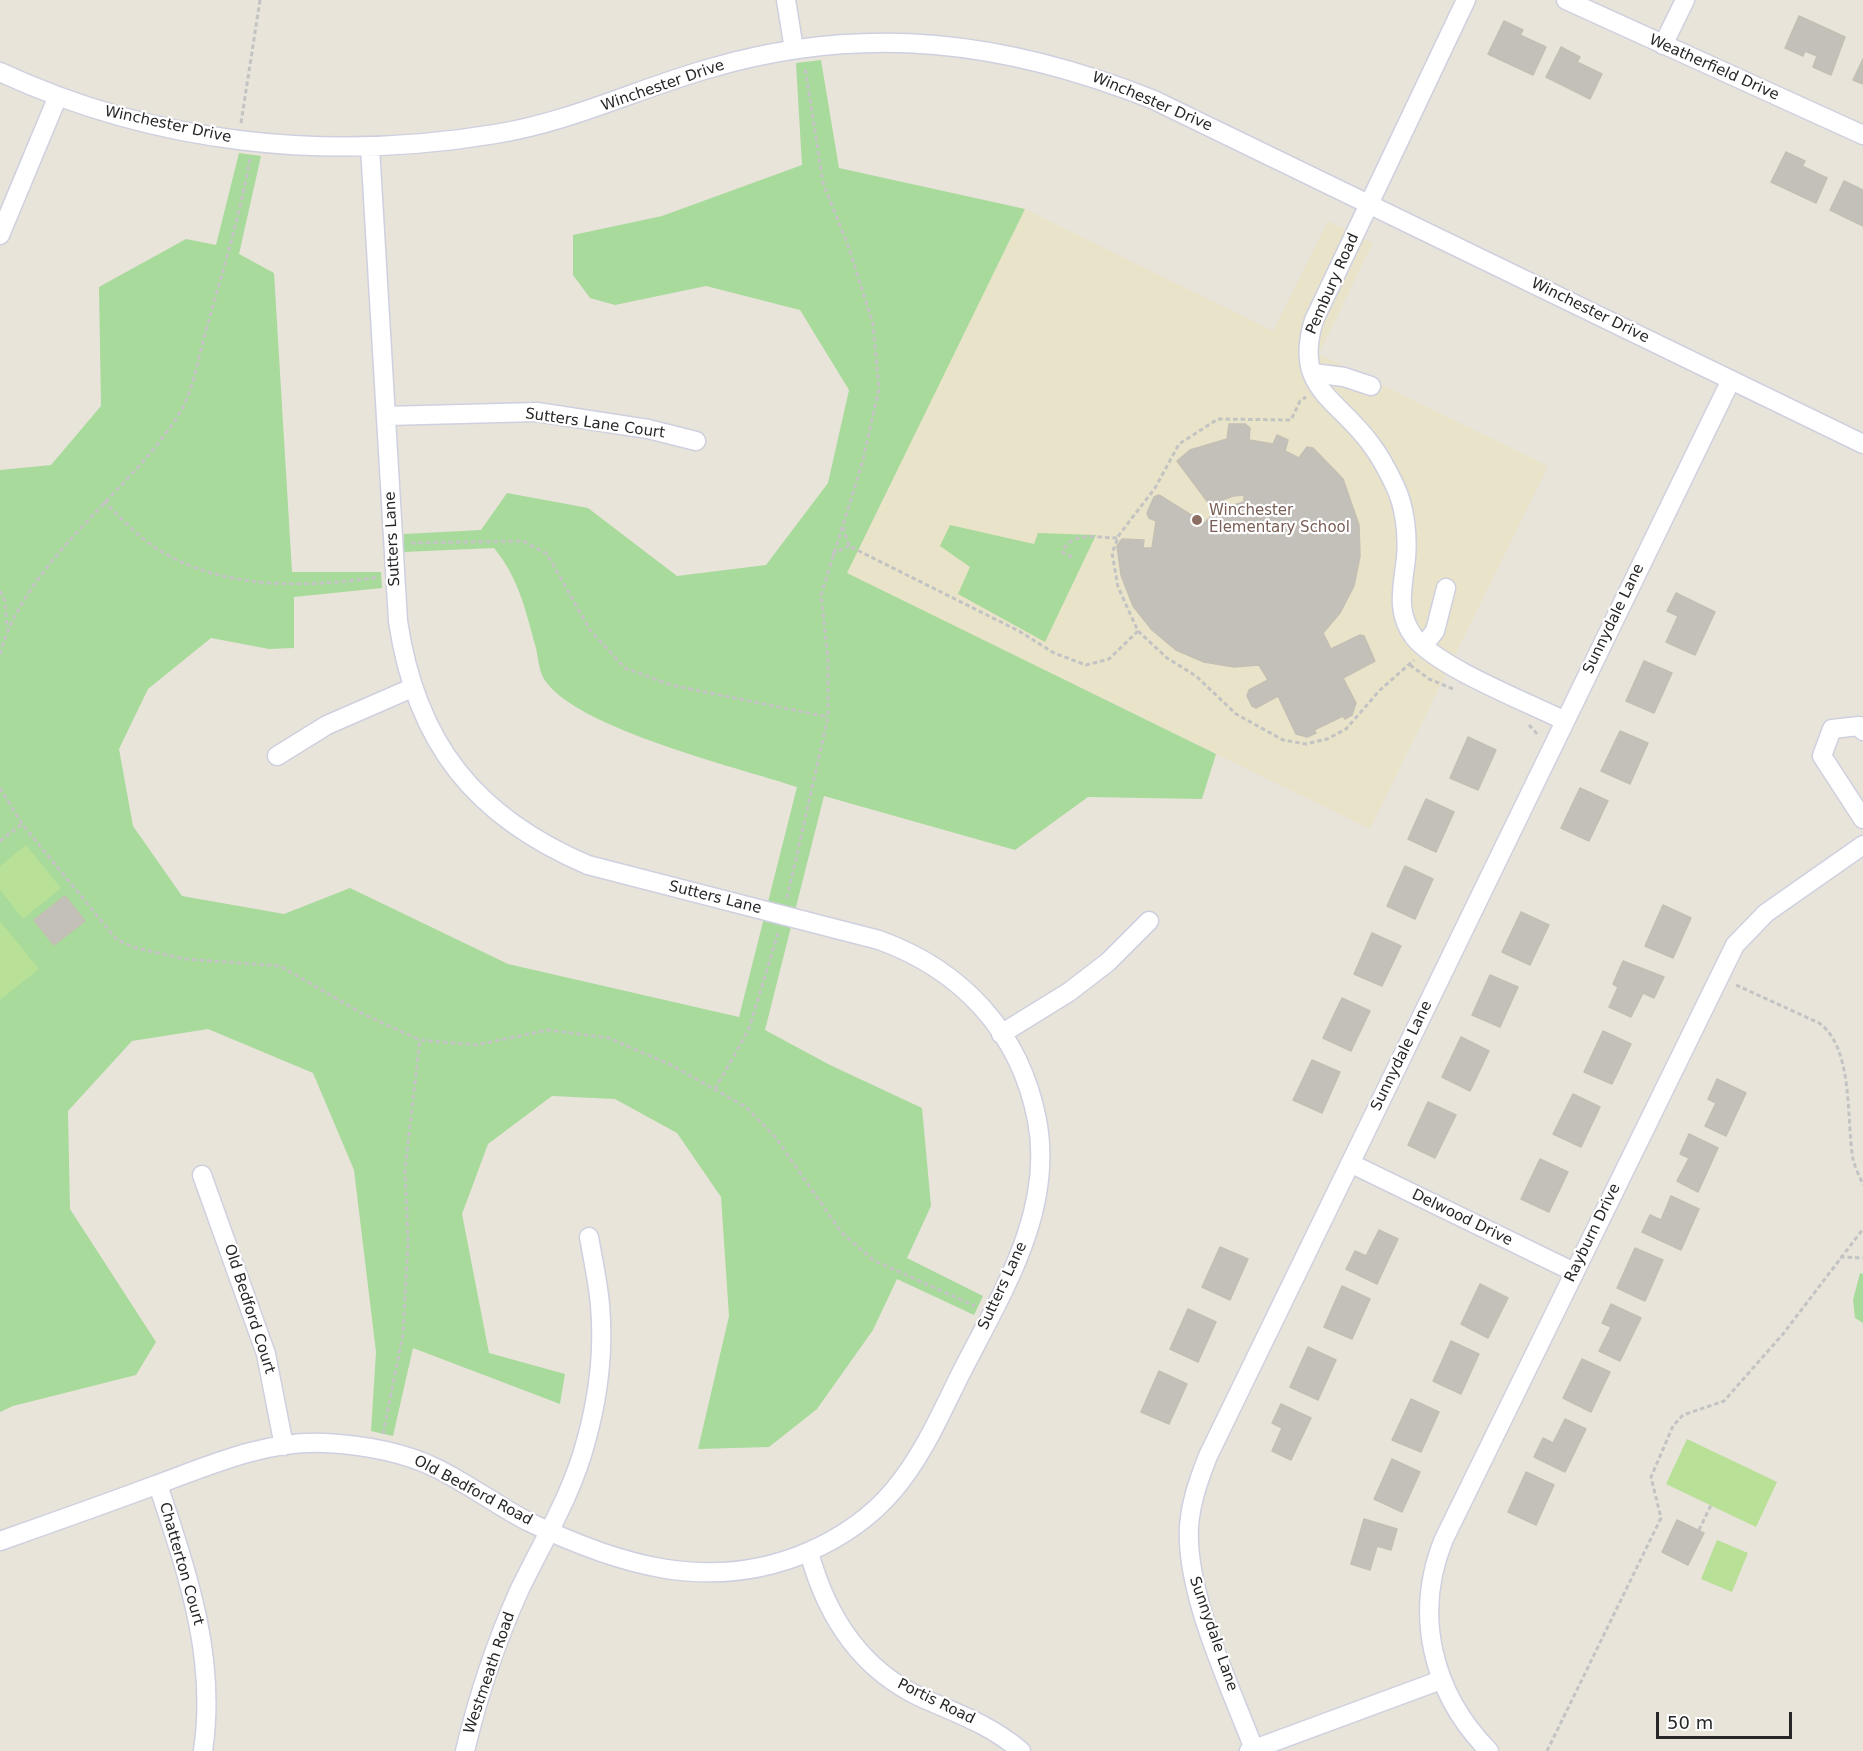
<!DOCTYPE html>
<html>
<head>
<meta charset="utf-8">
<style>
  body { margin:0 }
  #map { position:relative; width:1863px; height:1751px; overflow:hidden; background:#e8e4da; font-family:"DejaVu Sans",sans-serif }
  canvas { display:block }
  .scale { position:absolute; left:1656px; top:1712px; width:136px; height:27px; box-sizing:border-box; border:3px solid #272727; border-top:0; padding-left:8px; font-size:18px; line-height:21px; white-space:nowrap; color:#272727; -webkit-text-stroke:4px #fff; paint-order:stroke }
</style>
</head>
<body>
<div id="map">
<canvas width="1863" height="1751"></canvas>
<div class="scale">50 m</div>
</div>
<script>
const context = document.querySelector('canvas').getContext('2d');
context.lineJoin = 'round';
function fillPath(path, color) { context.fillStyle = color; context.fill(path, 'evenodd'); }
function stroke(path, color, width, dash) { context.strokeStyle = color; context.lineWidth = width; context.lineCap = dash ? 'butt' : 'round'; context.setLineDash(dash || []); context.stroke(path); }
function drawText(font, color, halo, rows, align = 'center') {
  context.font = font + ' "DejaVu Sans",sans-serif'; context.lineWidth = 4.5; context.setLineDash([]); context.textBaseline = 'middle'; context.strokeStyle = halo; context.fillStyle = color; for (const [text, x, y, turn = 0] of rows) {
    context.save(); context.translate(x, y); context.rotate((+turn || 0) * Math.PI / 180); context.textAlign = isNaN(turn) ? turn : align; if (halo) context.strokeText(text, 0, 0); context.fillText(text, 0, 0); context.restore();
  }
}
const education = new Path2D(`
  M1025,209L1273,331L1328,221L1373,243L1319,354L1548,466L1370,829L846,573Z`);
const green = new Path2D(`
  M821,60L839,168L1025,209L847,573L1216,754L1202,799L1088,797L1015,850L824,796L765,1030L830,1065L922,1108L931,1206L907,1258L983,1296L974,1315L897,1279L873,1330L817,1409L769,1447L698,1449L729,1316L721,1197L677,1133L615,1099L552,1096L488,1144L462,1214L489,1353L565,1374L560,1404L413,1348L393,1436L371,1431L376,1352L354,1170L313,1073L208,1029L132,1041L68,1111L70,1209L156,1342L136,1375L13,1406L0,1412V470L51,465L101,406L99,287L186,239L216,245L239,153L261,156L239,254L274,273L292,572H381L382,588L294,597V648L269,649L211,638L148,689L119,749L133,826L182,896L284,914L350,888L508,964L739,1017L797,787C740,768 574,728 544,679C539,671 538,657 536,648C526,612 519,578 494,548L403,552L404,534L481,530L507,493L588,508L677,576L766,565L828,483L849,390L800,310L706,286L615,305L590,298L573,275V235L662,216L802,165L796,63Z
  M950,525L1034,544L1038,533L1096,535L1045,642L958,594L970,567L940,546Z
  M1860,1273L1863,1274V1323L1855,1318L1853,1300Z`);
const pitch = new Path2D(`
  M26,845L61,888L23,919L0,890V866Z
  M0,921L39,969L0,1000Z
  M1687,1439L1777,1482L1756,1527L1666,1484Z
  M1717,1540L1748,1553L1732,1592L1701,1579Z`);
const building = new Path2D(`
  M1799,16L1845,37L1831,75L1813,67L1817,56L1805,51L1803,56L1785,48Z
  M1504,21L1523,30L1520,35L1546,47L1533,75L1488,54Z
  M1561,47L1580,57L1577,62L1602,74L1590,99L1546,77Z
  M1863,59V84L1853,80Z
  M1786,152L1805,161L1802,166L1827,178L1816,203L1771,182Z
  M1844,181L1863,190V226L1830,210Z
  M1229,424H1245L1250,428L1249,440L1273,444L1277,435L1288,440L1285,451L1299,458L1307,447L1313,448L1343,479L1359,525L1360,556L1354,586L1340,613L1323,633L1331,649L1360,635L1364,636L1375,661L1343,678L1356,703L1352,715L1345,719L1343,716L1314,730L1316,733L1307,737L1296,734L1278,696L1256,708L1252,706L1247,696L1249,690L1268,680L1259,665L1234,667L1204,662L1176,650L1152,630L1133,606L1121,575L1117,546L1122,539L1144,540L1143,548H1152L1156,521L1149,518L1147,513L1154,497L1159,495L1204,523L1219,509L1244,502V495L1233,496L1210,505L1177,461L1190,450L1227,439Z
  M1676,593L1715,612L1695,655L1666,642L1678,616L1667,611Z
  M1644,661L1672,673L1654,713L1626,701Z
  M1620,731L1648,743L1630,784L1601,771Z
  M1468,737L1496,750L1478,790L1450,778Z
  M1580,788L1608,801L1589,841L1561,828Z
  M1426,799L1454,812L1436,852L1408,839Z
  M1405,866L1433,879L1415,919L1387,906Z
  M65,896L85,921L54,945L34,920Z
  M1663,905L1691,918L1673,958L1645,946Z
  M1521,912L1549,925L1530,965L1502,952Z
  M1372,933L1401,946L1382,986L1354,974Z
  M1623,961L1664,977L1654,998L1643,993L1631,1017L1609,1007L1618,987L1613,984Z
  M1490,975L1518,987L1500,1027L1472,1015Z
  M1342,998L1370,1011L1351,1051L1323,1038Z
  M1603,1031L1631,1044L1612,1084L1584,1072Z
  M1461,1037L1489,1051L1470,1091L1442,1077Z
  M1312,1060L1340,1072L1322,1113L1293,1100Z
  M1717,1079L1746,1093L1726,1136L1705,1126L1716,1103L1708,1099Z
  M1573,1094L1600,1107L1581,1147L1553,1134Z
  M1428,1102L1456,1115L1435,1158L1408,1145Z
  M1689,1134L1718,1148L1698,1192L1677,1181L1689,1158L1680,1154Z
  M1540,1159L1568,1172L1549,1212L1521,1199Z
  M1671,1196L1699,1209L1681,1250L1642,1232L1650,1215L1661,1220Z
  M1379,1230L1398,1239L1377,1284L1346,1269L1355,1251L1366,1256Z
  M1220,1247L1248,1259L1230,1300L1202,1287Z
  M1635,1248L1663,1260L1645,1301L1617,1288Z
  M1480,1284L1508,1298L1488,1338L1461,1324Z
  M1342,1286L1370,1299L1352,1339L1324,1327Z
  M1611,1304L1641,1318L1620,1361L1599,1351L1611,1327L1602,1323Z
  M1188,1309L1216,1322L1198,1362L1170,1349Z
  M1451,1341L1479,1354L1461,1394L1433,1381Z
  M1308,1347L1336,1360L1318,1400L1290,1387Z
  M1582,1359L1610,1372L1591,1412L1563,1398Z
  M1159,1371L1187,1384L1169,1424L1141,1412Z
  M1411,1399L1439,1412L1421,1452L1392,1440Z
  M1281,1404L1311,1418L1291,1460L1272,1451L1282,1428L1272,1423Z
  M1565,1419L1586,1429L1565,1472L1534,1457L1543,1438L1553,1443Z
  M1392,1459L1420,1472L1402,1512L1374,1499Z
  M1526,1472L1554,1485L1536,1525L1508,1512Z
  M1364,1519L1397,1529L1391,1550L1377,1546L1370,1570L1351,1564Z
  M1677,1520L1704,1533L1688,1565L1662,1552Z`);
const path = new Path2D(`
  M241,123L260,0
  M104,501C121,518 138,537 159,550C223,590 307,588 379,577
  M843,527L849,546L1019,631L1054,653L1086,665L1109,659L1138,631L1118,587L1112,553L1119,535L1155,488L1179,444L1218,419L1291,420L1300,401L1306,397
  M411,543L523,541L547,554L590,630L625,668L671,685L828,717
  M832,554L849,546
  M1072,557L1062,552C1073,530 1097,538 1118,538
  M0,591L5,601L7,628
  M1138,631L1167,658L1196,676L1236,714L1283,740L1306,744L1327,739L1346,729L1380,690L1414,660
  M0,654C25,562 125,496 176,419C193,394 197,363 205,334C221,276 240,217 250,158
  M1410,665L1429,679L1453,689
  M1529,725L1539,736
  M0,788L22,824L117,940L136,948L185,959L280,966L365,1015L420,1040L476,1045L548,1030L609,1038L671,1065L746,1107L776,1138L841,1232L873,1260L975,1306
  M0,841L22,824
  M787,898L828,717V659L821,595L862,464L879,389L873,324L849,248L823,183L805,67
  M1736,985L1819,1023C1854,1048 1846,1119 1853,1159C1855,1168 1860,1177 1863,1185
  M715,1089L749,1029L778,933
  M1840,1257L1863,1258
  M383,1434L403,1334L408,1242L405,1169L420,1040
  M1699,1530L1711,1505
  M1547,1751L1661,1518L1651,1477L1673,1426L1683,1415L1724,1401L1783,1334L1863,1229`);
const minor = new Path2D(`
  M786,0L794,49
  M1466,0L1314,320C1293,388 1336,397 1370,443C1380,456 1388,471 1395,486C1405,507 1408,535 1406,558C1403,586 1395,612 1414,637C1439,668 1527,702 1565,721
  M1566,0L1863,135
  M1663,45L1685,0
  M0,72C155,144 327,162 495,134C571,122 639,88 711,68C866,23 1006,41 1154,100L1863,444
  M0,235L58,96
  M1313,373L1344,377L1371,386
  M386,416L537,412L648,429L696,441
  M1424,645L1435,631L1446,588
  M1863,731L1859,726L1832,729L1822,756L1863,819
  M277,756L327,725L412,688
  M1001,1034L1069,992L1108,962L1149,921
  M1350,1163L1574,1272
  M202,1175L266,1354L284,1446
  M158,1485C187,1572 217,1657 203,1751
  M0,1541C51,1523 102,1505 153,1486C208,1466 265,1440 325,1443C363,1445 401,1451 436,1468C467,1483 496,1505 527,1521C618,1565 710,1594 808,1552C840,1538 870,1518 893,1491C921,1458 939,1418 958,1379C998,1299 1055,1214 1037,1120C1020,1032 962,970 879,940L588,865C475,817 416,743 398,621L370,147
  M809,1552C826,1615 859,1668 920,1697C956,1713 991,1725 1021,1751
  M1254,1749C1230,1686 1185,1593 1189,1526C1191,1501 1199,1479 1208,1456L1731,380
  M465,1751C478,1696 496,1642 519,1591C543,1541 572,1495 586,1441C598,1398 604,1350 600,1305C598,1282 593,1260 589,1237
  M1249,1751L1441,1680
  M1489,1751C1432,1693 1413,1614 1444,1539L1735,945L1766,913L1863,845`);
const markers = [
  [1197,520,6,"#8d6e63"]
];
const streetNames = [
  ["Weatherfield Drive",1714,68,24],
  ["Winchester Drive",663,86,-19],
  ["Winchester Drive",1152,102,23],
  ["Winchester Drive",168,125,12],
  ["Pembury Road",1333,284,-66],
  ["Winchester Drive",1590,311,26],
  ["Sutters Lane Court",595,424,8],
  ["Sutters Lane",393,539,-93],
  ["Sunnydale Lane",1614,619,-64],
  ["Sutters Lane",715,898,14],
  ["Sunnydale Lane",1402,1056,-64],
  ["Delwood Drive",1462,1218,26],
  ["Rayburn Drive",1593,1233,-64],
  ["Sutters Lane",1003,1286,-65],
  ["Old Bedford Court",249,1309,72],
  ["Old Bedford Road",473,1491,28],
  ["Chatterton Court",181,1564,74],
  ["Sunnydale Lane",1213,1634,71],
  ["Westmeath Road",490,1673,-71],
  ["Portis Road",936,1702,26]
];
const educationNames = [
  ["Winchester",1209,511],
  ["Elementary School",1209,528]
];
fillPath(education, '#e9e3ca');
fillPath(green, '#a8da9b');
fillPath(pitch, '#b8e097');
fillPath(building, '#c3c0b9');
stroke(building, '#c3bfb4', 1.5);
stroke(minor, '#cfd0df', 21);
stroke(path, '#c3c3c3', 3, [4.5, 3]);
stroke(minor, '#fff', 18);
for (const [x, y, r, color] of markers) { const dot = new Path2D(); dot.arc(x, y, r, 0, 2 * Math.PI); context.fillStyle = color; context.fill(dot); stroke(dot, '#fff', 2); }
drawText('15px', '#272727', '#fff', streetNames);
drawText('15px', '#785e54', '#fff', educationNames, 'left');
</script>
</body>
</html>
